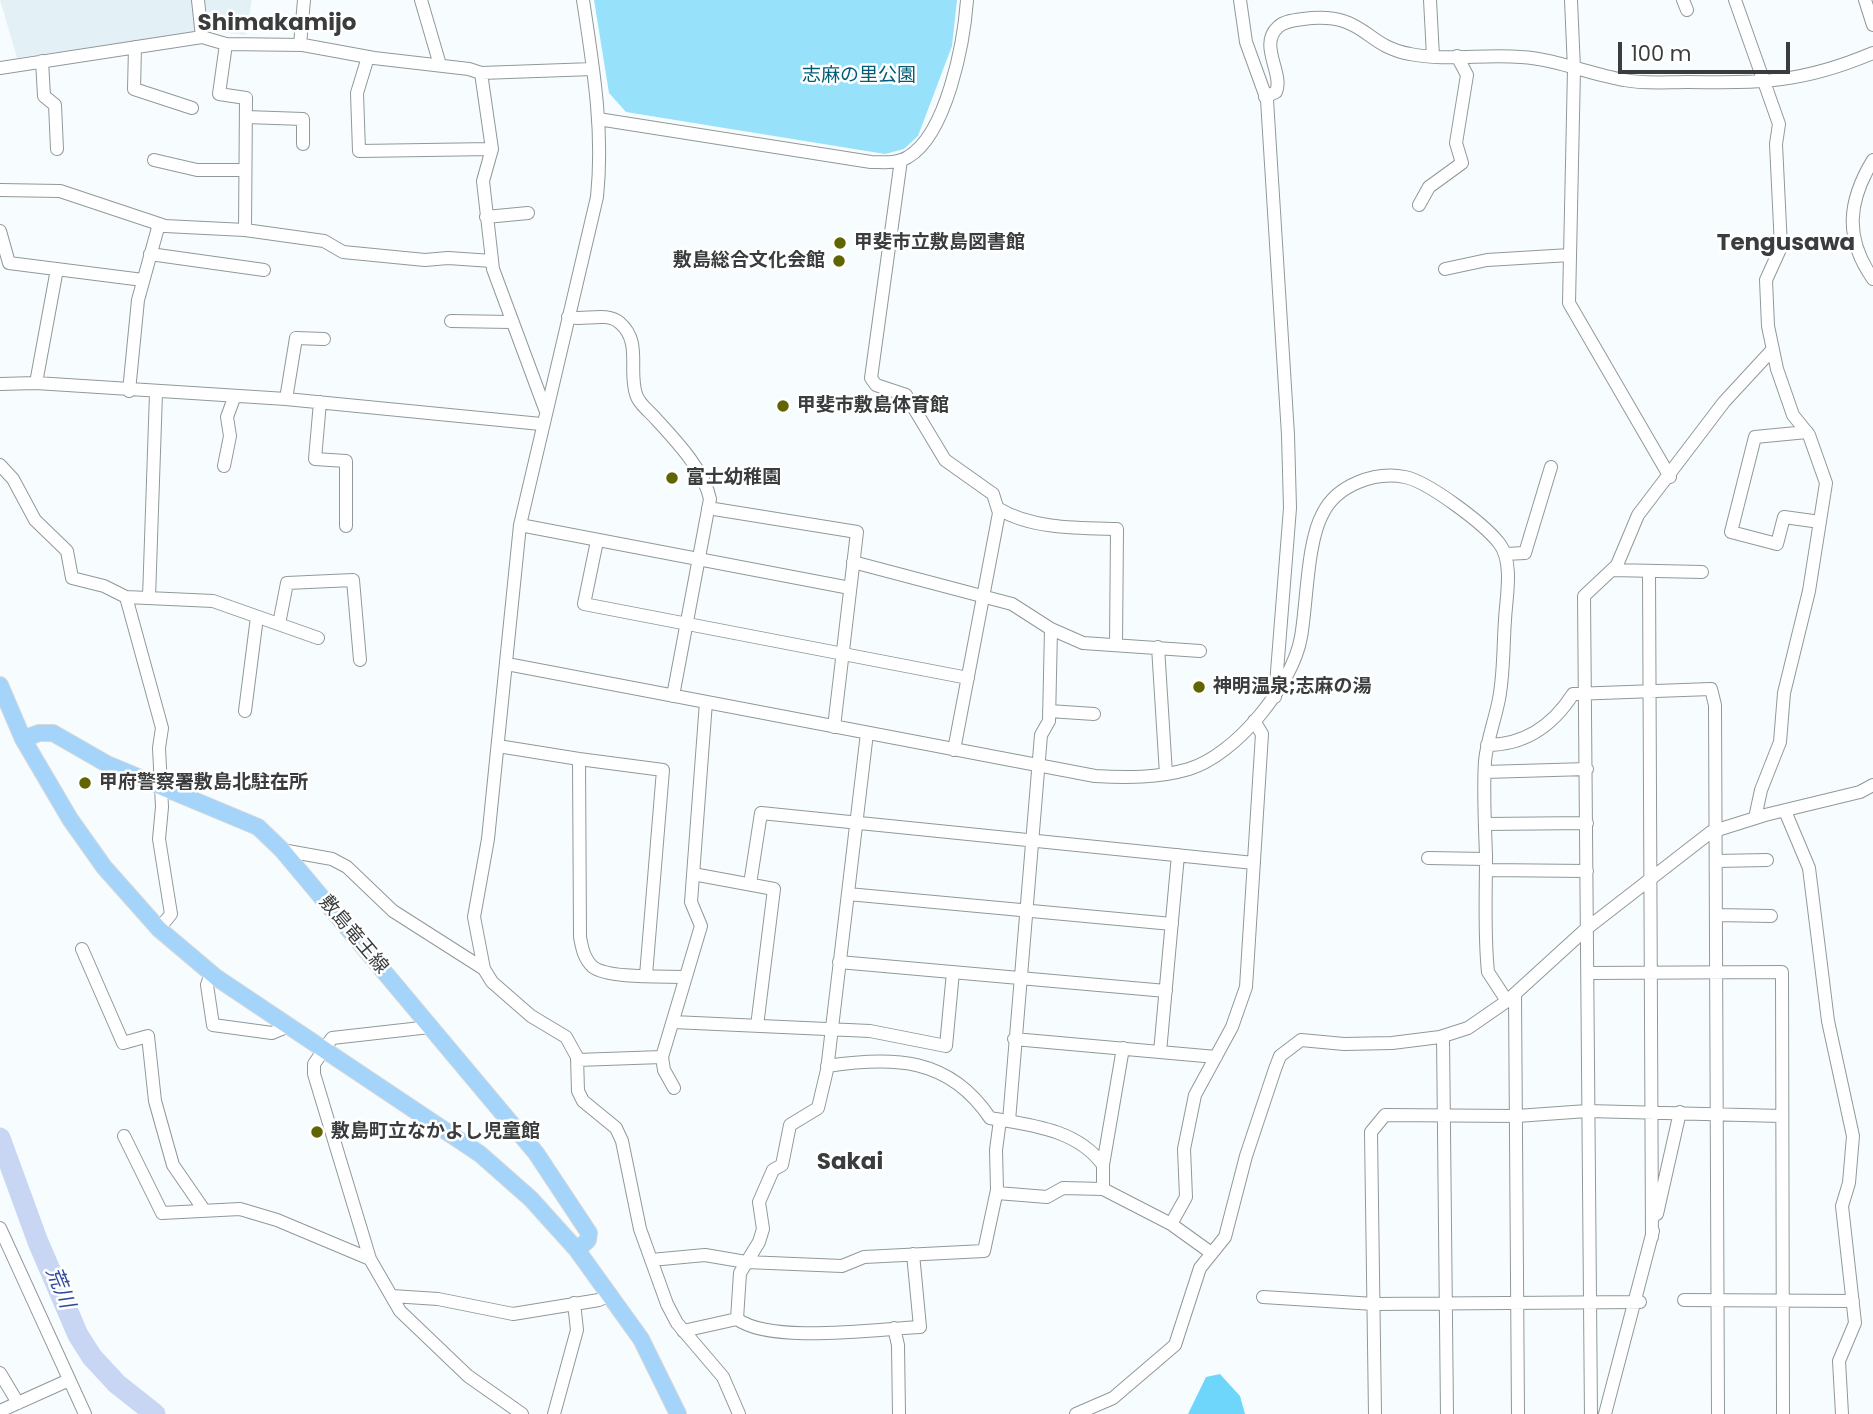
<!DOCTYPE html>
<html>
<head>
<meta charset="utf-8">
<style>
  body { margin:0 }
  #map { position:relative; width:1873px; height:1414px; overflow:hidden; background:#f7fdff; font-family:Poppins,sans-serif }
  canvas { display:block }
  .scale { position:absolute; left:1618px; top:42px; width:172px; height:32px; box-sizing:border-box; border:4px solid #3a3c3d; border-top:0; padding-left:9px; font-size:21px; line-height:24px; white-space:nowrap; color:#3a3c3d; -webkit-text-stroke:5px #fff; paint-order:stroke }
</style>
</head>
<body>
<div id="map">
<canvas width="1873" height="1414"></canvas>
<div class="scale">100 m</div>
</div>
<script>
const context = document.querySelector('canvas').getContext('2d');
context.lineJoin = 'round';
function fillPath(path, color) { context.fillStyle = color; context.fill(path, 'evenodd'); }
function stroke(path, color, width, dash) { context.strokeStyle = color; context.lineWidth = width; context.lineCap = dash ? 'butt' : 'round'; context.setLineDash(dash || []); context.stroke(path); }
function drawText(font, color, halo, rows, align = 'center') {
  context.font = font + ' Poppins,"Noto Sans JP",sans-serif'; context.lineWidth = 5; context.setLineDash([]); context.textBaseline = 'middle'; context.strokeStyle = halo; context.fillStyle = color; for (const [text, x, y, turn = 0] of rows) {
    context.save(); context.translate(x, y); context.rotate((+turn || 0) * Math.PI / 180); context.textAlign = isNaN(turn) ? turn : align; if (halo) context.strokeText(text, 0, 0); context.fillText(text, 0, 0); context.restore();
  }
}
const built = new Path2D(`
  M0,0H192L197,32L17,58Z
  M205,0H252L246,35L210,31Z`);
const green = new Path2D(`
  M594,0H957L952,46L918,136L904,149L885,154L626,112L609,93Z`);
const forest = new Path2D(`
  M1220,1374L1240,1396L1245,1414H1188L1206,1377Z`);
const river = new Path2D(`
  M0,1138L38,1242L78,1335L92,1357L117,1384L155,1414`);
const minor = new Path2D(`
  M198,0L202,37
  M421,0L440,65
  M583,0C593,66 604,130 597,197L520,525L488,839L474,917L484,969L492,982L531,1016L566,1037L577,1057L578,1091L583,1101L616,1128L622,1141L640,1229L667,1304L677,1323L723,1377L739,1414
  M1240,0L1246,42L1267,100L1288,435L1290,508L1275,697
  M1430,0L1433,56
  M1571,0L1574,69L1569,303L1670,477
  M1683,0L1687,10
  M1735,0L1779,124L1776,144L1781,247L1766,280L1768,326L1777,369L1793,415L1809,435L1826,483L1809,591L1784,693L1780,742L1761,790L1755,818
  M1865,0L1873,25
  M226,44L219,94L246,98L245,230
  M300,45L304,0
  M135,47L134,89L192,108
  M368,57L357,93L359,151L492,149
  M42,61L44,96L55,105L57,149
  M0,68L202,37L226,44L303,45L374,58L469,69L481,73L492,149L483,181L493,269L545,409
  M481,73L593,69
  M1265,97L1276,92C1284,73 1258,45 1278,27C1284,21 1295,20 1303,19C1366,11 1363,46 1410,54C1446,61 1484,54 1521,57C1555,59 1590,74 1624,80C1644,84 1666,82 1687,82C1762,83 1802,83 1873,53
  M246,117L303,119V144
  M598,119L871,162C882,162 897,164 908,157C947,134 964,42 967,0
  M154,160L197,170H245
  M901,160L871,378L876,385L906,395L945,460L993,494L999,513L954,750
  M1873,160C1848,201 1844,238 1873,279
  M0,190L60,191L165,226L245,230L324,241L343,252L425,260L448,258L492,261
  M1419,205L1429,187L1462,163L1456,143L1467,75L1457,56
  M486,217L528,213
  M0,231L9,263L143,280
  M150,254L264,270
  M1445,269L1487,260L1570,255
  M568,317C584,321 607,311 620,323C642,342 628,370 636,394C638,403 650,412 656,419C676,441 704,470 710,499L673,696
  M451,321L511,322
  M36,383L57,269
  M0,384L36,383L286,399L541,424
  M129,391L138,300L159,224
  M286,399L296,338L324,339
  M320,402L315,459L346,461V526
  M1807,432L1755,437L1731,532L1777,544L1784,517L1820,522
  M0,465L13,479L35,520L67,551L72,578L104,586L126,597L162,728L159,748L162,807L159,839L171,914L159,929
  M224,466L230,436L227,417L234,398
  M708,508L857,532L834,727
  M999,509C1032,529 1079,528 1117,529L1116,645
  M520,525L850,588
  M597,541L584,604L968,678
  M1505,554L1525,553L1551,467
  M853,562L1012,604L1051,629L1083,643L1200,651
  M1612,570L1702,572
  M1649,571L1652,1237
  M126,597L213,601L318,638
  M149,598L156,393
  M279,624L287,583L353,580L360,660
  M1158,647L1166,774
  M507,664L1095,776C1127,778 1158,778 1189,769C1236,755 1293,684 1301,637C1307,603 1307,541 1323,513C1337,485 1375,471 1405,477C1429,482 1484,524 1499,543C1514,562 1506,598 1505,620C1503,647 1504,673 1499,699C1495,720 1487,740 1485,761C1483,792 1485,825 1486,856C1486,895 1484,934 1488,972L1507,1001
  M245,711L257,617
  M1049,711L1094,714
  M1487,745C1525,745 1553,725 1573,694L1711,689L1715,705L1718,1414
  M498,746L579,759L580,937C582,948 584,959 593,967C609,979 665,976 686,977
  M579,759L663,770L646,975
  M1485,772L1587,769
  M1785,811L1809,868L1828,1021L1853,1136L1849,1183L1842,1206L1855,1323L1839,1361L1842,1414
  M1485,824L1587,823
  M282,850L332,859L347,867L393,911L484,969
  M1428,858L1486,859
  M1716,861L1767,860
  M1486,870L1587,871
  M693,874L774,889L757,1026
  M750,884L761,813L1254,863
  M848,894L1172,924
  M1717,915L1771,916
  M82,949L123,1043L148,1036L155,1101L173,1165L204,1210
  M839,962L1166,991
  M211,973L207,985L213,1025L272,1033L289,1026
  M1589,973L1782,972L1783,1414
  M1515,995L1518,1414
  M673,1022L870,1031L946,1046L953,972
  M430,1027L332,1038L314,1064V1074L370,1259L400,1311L468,1376L522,1414
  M1443,1036L1447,1414
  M1014,1039L1216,1057
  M1160,1052L1178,855
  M662,1057L664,1070L674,1088
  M577,1060L662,1057L701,926L691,902L706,702
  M827,1066C893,1056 949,1057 990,1118C1030,1125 1077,1129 1103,1165V1189L1171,1224L1210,1252
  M1009,1121L1041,735L1049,721L1051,629
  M124,1136L162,1213L240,1209L277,1220L370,1259
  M1103,1165L1123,1048
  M997,1193L1047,1197L1063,1188L1103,1189
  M1657,1214L1680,1112
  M1171,1224L1186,1197L1184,1149L1195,1095L1232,1027L1246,987L1262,734L1254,721
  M0,1228L85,1414
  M651,1260L705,1255L746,1262L842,1266L864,1257L984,1251L997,1190L996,1150L1000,1120
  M392,1296L438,1299L513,1314L599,1300L610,1295
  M1263,1297L1374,1304L1640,1302
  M1684,1300L1853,1301
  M737,1319L740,1273L759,1242L763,1229L759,1202L773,1170L782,1165L790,1125L818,1108L827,1070L867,733
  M894,1328L898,1345L899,1414
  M683,1331L737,1319C771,1344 876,1329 920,1327L913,1254
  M0,1373L18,1403
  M0,1411L69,1380
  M554,1414L577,1330L574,1303
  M1076,1414L1113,1398L1175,1345L1200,1268L1225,1237L1246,1156L1275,1069L1280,1056L1301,1040L1344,1044L1392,1043L1440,1037L1468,1028L1507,1001L1586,929L1711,832L1765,815L1860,792L1873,785
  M1375,1414L1371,1132L1385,1115L1517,1116L1587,1111L1782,1116
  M1591,1414L1584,596L1617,565L1638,515L1724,402L1773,349
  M1605,1414L1653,1231`);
const major = new Path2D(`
  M0,685L23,739L39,733H53L107,764L258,827L282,850L536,1153L589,1233L588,1240L577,1250L641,1339L678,1414
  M23,739L70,819L104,867L159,929L217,978L480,1154L531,1199L577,1250`);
const markers = [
  [840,243,7,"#606501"],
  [839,261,7,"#606501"],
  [783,406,7,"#606501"],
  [672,478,7,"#606501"],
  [1199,687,7,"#606501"],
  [85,783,7,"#606501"],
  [317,1132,7,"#606501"]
];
const parkNames = [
  ["志麻の里公園",859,76]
];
const poiNames = [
  ["甲斐市立敷島図書館",854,243],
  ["敷島総合文化会館",825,261,"right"],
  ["甲斐市敷島体育館",797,406],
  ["富士幼稚園",686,478],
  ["神明温泉;志麻の湯",1213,687],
  ["甲府警察署敷島北駐在所",99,783],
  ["敷島町立なかよし児童館",331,1132]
];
const streetNames = [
  ["敷島竜王線",353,935,50]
];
const waterNames = [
  ["荒川",59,1288,68]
];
const quarterNames = [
  ["Shimakamijo",277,24],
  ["Tengusawa",1786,244],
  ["Sakai",850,1163]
];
fillPath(built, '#e3f1f6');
fillPath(green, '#98e1fb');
fillPath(forest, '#6ed6fb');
stroke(river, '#c9d6f3', 21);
stroke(minor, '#92989a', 14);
stroke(major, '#d8d8d8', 18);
stroke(minor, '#fff', 12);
stroke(major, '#a5d4fb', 16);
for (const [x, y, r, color] of markers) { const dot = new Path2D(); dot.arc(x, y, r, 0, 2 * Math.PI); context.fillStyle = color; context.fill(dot); stroke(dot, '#fff', 2.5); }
drawText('19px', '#005d75', '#fff', parkNames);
drawText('bold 19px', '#3a3c3d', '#fff', poiNames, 'left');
drawText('19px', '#3a3c3d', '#fff', streetNames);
drawText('italic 21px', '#304b9e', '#fff', waterNames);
drawText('bold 23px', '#3a3c3d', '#fff', quarterNames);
</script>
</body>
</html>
